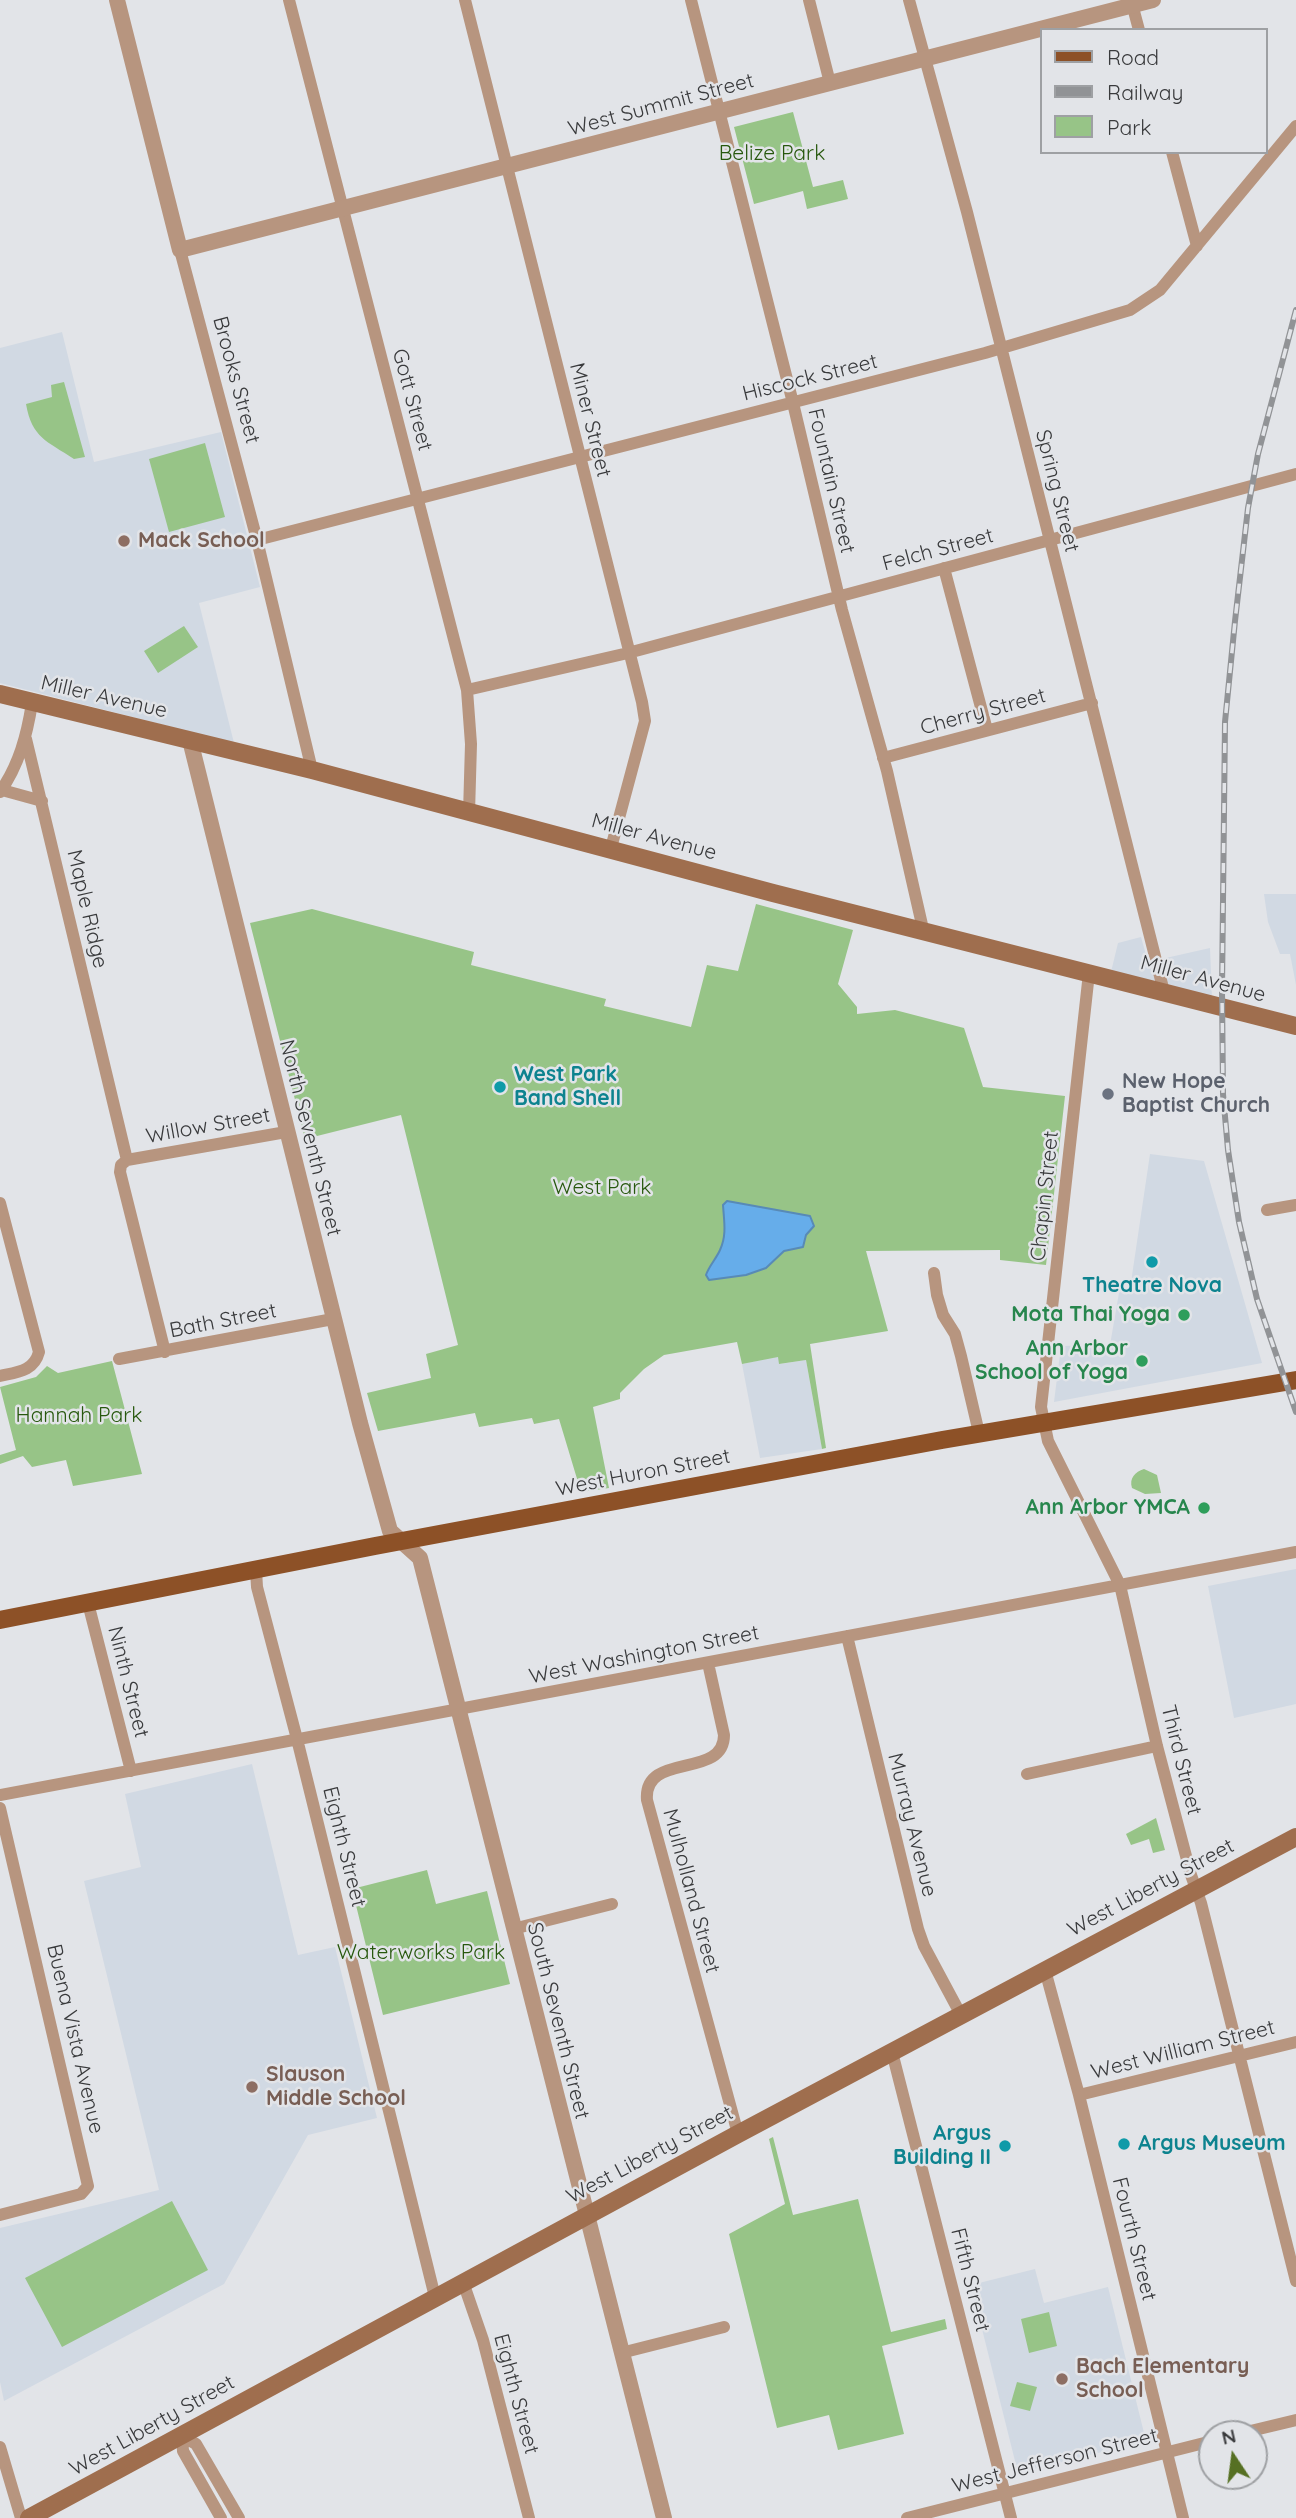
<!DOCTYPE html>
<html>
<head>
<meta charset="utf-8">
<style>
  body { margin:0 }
  #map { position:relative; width:1296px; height:2518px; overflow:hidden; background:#e2e4e8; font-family:Quicksand,sans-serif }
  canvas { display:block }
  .legend { position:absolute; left:1040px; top:28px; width:228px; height:126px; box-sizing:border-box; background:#e2e4e8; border:2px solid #9ea0a3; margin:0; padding:9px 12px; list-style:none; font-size:21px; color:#393a3c }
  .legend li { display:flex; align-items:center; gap:14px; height:35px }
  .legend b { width:35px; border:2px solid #9ea0a3 }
  .north { position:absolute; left:1198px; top:2420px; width:70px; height:70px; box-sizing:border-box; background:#e2e4e8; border:2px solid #9ea0a3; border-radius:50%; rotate:347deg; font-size:19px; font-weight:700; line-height:28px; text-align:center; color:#393a3c }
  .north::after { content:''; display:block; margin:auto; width:24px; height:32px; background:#567023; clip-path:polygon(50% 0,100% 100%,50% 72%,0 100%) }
</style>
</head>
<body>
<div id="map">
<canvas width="1296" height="2518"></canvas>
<ul class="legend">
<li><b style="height:9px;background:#8d5127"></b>Road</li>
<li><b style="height:9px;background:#919396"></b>Railway</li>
<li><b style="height:19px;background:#97c487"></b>Park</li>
</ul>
<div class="north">N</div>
</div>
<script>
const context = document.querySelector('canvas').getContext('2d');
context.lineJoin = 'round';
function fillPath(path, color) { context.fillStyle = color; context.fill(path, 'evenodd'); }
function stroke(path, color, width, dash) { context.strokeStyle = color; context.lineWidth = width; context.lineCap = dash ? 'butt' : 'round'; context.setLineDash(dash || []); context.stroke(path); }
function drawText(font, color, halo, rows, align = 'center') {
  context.font = font + ' Quicksand,sans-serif'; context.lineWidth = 5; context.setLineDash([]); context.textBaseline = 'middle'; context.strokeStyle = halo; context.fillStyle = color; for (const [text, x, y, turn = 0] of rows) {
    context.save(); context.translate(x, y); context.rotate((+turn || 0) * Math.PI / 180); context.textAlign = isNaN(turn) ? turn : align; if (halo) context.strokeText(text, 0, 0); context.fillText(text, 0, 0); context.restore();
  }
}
const built = new Path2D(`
  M62,332L94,462L221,432L260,587L199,603L234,743L0,683V348Z
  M1264,894H1296V985L1290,954H1280L1268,922Z
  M1141,937L1148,962L1210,948L1212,999L1111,972L1118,943Z
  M1150,1154L1204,1161L1262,1363L1054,1402L1061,1346L1110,1345L1120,1287L1130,1289Z
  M779,1356L780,1364L806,1360L822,1449L760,1458L742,1364Z
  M1296,1569V1704L1234,1718L1208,1586Z
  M252,1764L298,1955L335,1947L377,2118L308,2135L224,2284L4,2401L0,2382V2228L159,2190L84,1881L141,1867L125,1794Z
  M1035,2269L1044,2303L1108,2287L1146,2441L1018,2473L971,2285Z`);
const green = new Path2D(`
  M793,112L813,187L843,180L848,199L807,209L803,191L754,204L734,127Z
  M64,382L85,457L74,459C47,441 32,438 26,404L52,397L51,385Z
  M205,443L225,517L169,532L149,459Z
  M184,626L198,647L158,673L144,651Z
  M756,904L853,930L838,984L857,1007V1014L895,1010L964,1028L983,1087L1065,1096L1046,1265L1000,1260V1250L866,1251L888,1331L810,1344L826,1448L822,1449L806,1360L779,1364L778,1357L742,1364L737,1342L664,1355L644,1369L620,1393V1399L593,1407L609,1488L581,1492L559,1419L534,1424L532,1418L479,1427L475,1413L378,1431L367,1393L431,1378L426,1354L458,1345L401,1115L305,1139L250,923L312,909L474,952L471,965L606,999L604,1006L691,1027L707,965L738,971Z
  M112,1361L142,1474L73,1486L66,1460L32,1467L23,1456L0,1464V1455L16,1450L0,1387L36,1377L47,1366L58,1373Z
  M1144,1469L1157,1475L1161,1493L1145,1494L1132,1488C1129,1478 1135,1472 1144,1469Z
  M1156,1818L1165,1850L1153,1853L1149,1839L1131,1845L1126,1834Z
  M427,1870L436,1904L487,1891L510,1984L383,2015L352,1889Z
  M773,2137L793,2215L858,2199L891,2332L945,2319L947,2329L882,2346L904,2434L838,2450L829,2415L777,2428L729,2234L785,2204L769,2139Z
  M172,2201L208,2270L62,2347L25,2278Z
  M1049,2312L1057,2346L1029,2353L1021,2319Z
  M1017,2382L1037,2387L1030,2411L1010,2406Z`);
const water = new Path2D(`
  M727,1201L810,1216L814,1226L806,1235L803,1247L784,1251L766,1268L746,1275L709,1280L706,1275C709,1266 716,1259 720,1250C727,1235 724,1221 723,1205Z`);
const minor = new Path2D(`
  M289,0L467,690L471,744L469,813
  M465,0L642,702L645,721L611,848
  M691,0L793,403L842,610L887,771L923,929
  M809,0L830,83
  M909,0L967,212L1164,992
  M1131,0L1139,30
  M1172,152L1197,246
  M180,250L257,540L312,770
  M257,540L985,353L1130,310L1160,290L1296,126
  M944,568L987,730
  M467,690L628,653L1296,474
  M26,739L127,1160
  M883,758L1092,703
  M2,790L42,801
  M0,792C19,765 27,735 32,703
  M1089,973L1041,1407L1048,1441L1120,1585L1157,1746L1191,1875L1201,1903L1296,2281
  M127,1160L121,1165L120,1172L165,1352
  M127,1160L286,1132
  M0,1203L39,1352C34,1371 18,1372 0,1376
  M1267,1210L1296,1205
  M934,1273L937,1295L943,1315L955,1334L961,1356L979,1433
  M119,1359L333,1319
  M256,1570L257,1587L297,1739L435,2297
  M88,1603L131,1771
  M847,1636L918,1929L924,1946L961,2015
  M708,1663L724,1735C724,1780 643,1751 647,1800L738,2134
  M1027,1774L1157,1746
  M0,1795L1296,1552
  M0,1808L88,2186L81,2194L0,2215
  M513,1929L612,1904
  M1045,1970L1079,2095L1183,2518
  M892,2052L1011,2518
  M1079,2095L1296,2042
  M463,2282L483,2340L529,2518
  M621,2353L724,2327
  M1238,2434L1296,2420
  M182,2436L196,2444L239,2518
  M182,2436L183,2451L221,2518
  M0,2447L21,2518
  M907,2518L1212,2441`);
const tertiary = new Path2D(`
  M117,0L180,250L1153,0
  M190,740L360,1423L390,1531L420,1558L664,2518`);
const secondary = new Path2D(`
  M0,694L312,770L773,893L1296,1026
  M29,2518L738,2134L1296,1837`);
const primary = new Path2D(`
  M0,1620L375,1546L942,1440L1296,1380`);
const rail = new Path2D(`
  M1296,310L1258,454L1248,508L1235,621L1225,722L1222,990L1223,1094L1228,1150L1239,1222L1257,1299L1296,1412`);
const markers = [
  [124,541,7,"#8d6e63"],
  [500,1087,7,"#0f9aa8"],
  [1108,1094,7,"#6b7280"],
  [1152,1262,7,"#0f9aa8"],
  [1184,1315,7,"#2e9e5b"],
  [1142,1361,7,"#2e9e5b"],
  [1204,1508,7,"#2e9e5b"],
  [252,2087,7,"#8d6e63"],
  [1124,2144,7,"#0f9aa8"],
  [1005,2146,7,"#0f9aa8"],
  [1062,2379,7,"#8d6e63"]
];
const streetNames = [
  ["West Summit Street",661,105,-15],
  ["Hiscock Street",810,378,-14],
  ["Brooks Street",236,380,75],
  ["Gott Street",412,400,75],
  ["Miner Street",590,420,76],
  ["Fountain Street",831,481,77],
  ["Spring Street",1057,491,76],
  ["Felch Street",938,550,-15],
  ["Miller Avenue",104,697,13],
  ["Cherry Street",983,712,-15],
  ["Miller Avenue",654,837,15],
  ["Maple Ridge",87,909,77],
  ["Miller Avenue",1203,979,15],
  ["Willow Street",208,1126,-10],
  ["North Seventh Street",310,1138,76],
  ["Chapin Street",1045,1196,-84],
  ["Bath Street",223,1321,-11],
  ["West Huron Street",643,1473,-11],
  ["West Washington Street",644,1655,-11],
  ["Ninth Street",128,1682,76],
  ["Third Street",1181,1760,76],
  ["Murray Avenue",912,1825,76],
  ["Eighth Street",344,1847,76],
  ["West Liberty Street",1151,1888,-28],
  ["Mulholland Street",691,1891,75],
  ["South Seventh Street",558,2021,76],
  ["Buena Vista Avenue",75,2039,77],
  ["West William Street",1183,2050,-14],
  ["West Liberty Street",650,2155,-28],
  ["Fourth Street",1134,2239,76],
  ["Fifth Street",970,2280,76],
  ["Eighth Street",516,2394,75],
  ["West Liberty Street",152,2426,-29],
  ["West Jefferson Street",1055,2461,-14]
];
const parkNames = [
  ["Belize Park",772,154],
  ["West Park",602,1188],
  ["Hannah Park",79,1416],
  ["Waterworks Park",421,1953]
];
const educationNames = [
  ["Mack School",138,541],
  ["Slauson",266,2075],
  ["Middle School",266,2099],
  ["Bach Elementary",1076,2367],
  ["School",1076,2391]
];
const cultureNames = [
  ["West Park",514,1075],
  ["Band Shell",514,1099],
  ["Theatre Nova",1152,1286,"center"],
  ["Argus",991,2134,"right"],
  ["Building II",991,2158,"right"],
  ["Argus Museum",1138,2144]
];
const worshipNames = [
  ["New Hope",1122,1082],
  ["Baptist Church",1122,1106]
];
const leisureNames = [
  ["Mota Thai Yoga",1170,1315],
  ["Ann Arbor",1128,1349],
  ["School of Yoga",1128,1373],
  ["Ann Arbor YMCA",1190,1508]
];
fillPath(built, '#d1d9e3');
fillPath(green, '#97c487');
fillPath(water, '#66adea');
stroke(water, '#588ab6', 2);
stroke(minor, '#b7957f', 12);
stroke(tertiary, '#b7957f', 16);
stroke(secondary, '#9f6e4e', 18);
stroke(primary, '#8d5127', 18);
stroke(rail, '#919396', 6);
stroke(rail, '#e2e4e8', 3.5, [10]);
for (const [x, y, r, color] of markers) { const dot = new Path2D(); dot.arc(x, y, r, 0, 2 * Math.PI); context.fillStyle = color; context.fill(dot); stroke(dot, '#e2e4e8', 2.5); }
drawText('21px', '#393a3c', '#e2e4e8', streetNames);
drawText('21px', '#27580d', '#e2e4e8', parkNames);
drawText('bold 21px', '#785e54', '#e2e4e8', educationNames, 'left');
drawText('bold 21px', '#0d838f', '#e2e4e8', cultureNames, 'left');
drawText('bold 21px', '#5b616d', '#e2e4e8', worshipNames, 'left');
drawText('bold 21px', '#27864d', '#e2e4e8', leisureNames, 'right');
</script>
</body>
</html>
